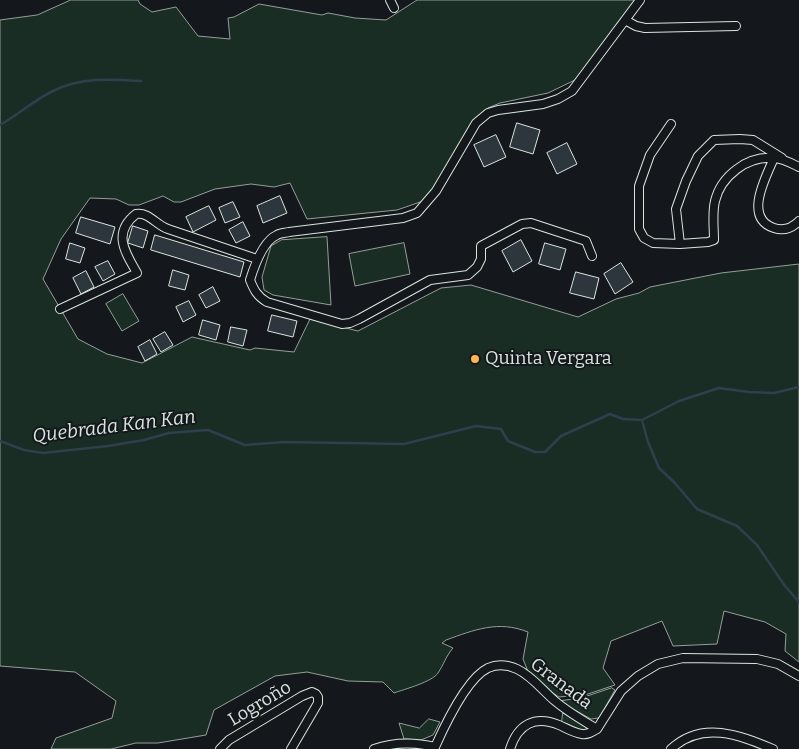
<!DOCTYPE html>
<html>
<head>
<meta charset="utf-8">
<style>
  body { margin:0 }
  canvas { display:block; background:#14181c }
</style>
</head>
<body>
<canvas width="799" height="749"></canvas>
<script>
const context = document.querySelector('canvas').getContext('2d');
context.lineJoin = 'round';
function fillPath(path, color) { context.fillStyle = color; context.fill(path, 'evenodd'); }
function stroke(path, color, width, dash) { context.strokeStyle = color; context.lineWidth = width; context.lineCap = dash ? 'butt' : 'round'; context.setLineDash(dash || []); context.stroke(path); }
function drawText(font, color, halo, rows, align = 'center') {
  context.font = font + ' Bitter,serif'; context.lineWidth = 4; context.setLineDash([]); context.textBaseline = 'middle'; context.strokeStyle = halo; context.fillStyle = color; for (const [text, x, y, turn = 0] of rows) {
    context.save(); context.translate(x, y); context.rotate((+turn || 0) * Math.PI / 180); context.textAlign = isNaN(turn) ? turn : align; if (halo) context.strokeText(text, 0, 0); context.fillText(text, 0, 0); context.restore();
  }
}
const green = new Path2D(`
  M71,0H138L140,4L152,12L176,7L198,36L230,39L228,18L234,17L259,4L322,15L328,13L355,18L386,20L417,0H635L575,80L548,93L500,103L488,108L476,120L426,200L397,210L307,219L290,183L274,187L251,184L215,189L181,202H174L163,196L139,205H129L116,199L90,198L61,239L43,279L78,339L107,354L142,363L192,337L250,350L255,348L294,352L310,319L358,331L441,288L471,285L578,317L616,299L639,293L650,287L721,273L799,264V662L785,651L786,634L765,622L724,611L717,644L673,646L662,621L611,641L603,668L615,685L588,694L559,697L531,679L523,659L528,632C498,620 474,630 446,640L442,643L453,648C446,656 444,664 438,673C432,682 405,689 394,693L383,682L348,681L307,672L275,676L214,710L206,735L158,743H136L111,749H51L56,738L112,718L116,701L75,672L0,666V20L37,15Z
  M327,237L331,305L273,295L264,290L262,277L271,246L281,240Z
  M404,243L410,274L355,286L349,254Z
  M123,294L139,321L122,331L106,304Z
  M612,688L615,690L599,718L591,719L558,701L581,698Z
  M563,713L586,727V731H583L562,722Z
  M429,719L440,722L433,735L421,740L404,739L399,723L419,728Z`);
const stream = new Path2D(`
  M0,125C18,115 34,100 53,91C81,77 110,79 141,81
  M642,420L648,442L659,468L674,482L697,509L737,526L757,545L785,586L799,602
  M0,441L24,450L43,453L108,446L144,440L169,433L208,430L245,445L284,442L404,444L476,426L501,429L508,441L535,452H545L561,436L610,414L623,419L642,420L679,401L719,388L749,392L774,393L799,387`);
const building = new Path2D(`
  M517,123L540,130L533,154L510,147Z
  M496,135L506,157L484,167L474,145Z
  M567,143L577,164L557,174L547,153Z
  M280,196L287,213L263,223L257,206Z
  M233,202L240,217L225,223L219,208Z
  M209,206L216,220L193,232L186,217Z
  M81,217L115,227L110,244L76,233Z
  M243,222L250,236L236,243L229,230Z
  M133,226L148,231L143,248L128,243Z
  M155,235L244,262L240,277L151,250Z
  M521,240L532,261L513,272L502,251Z
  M70,243L85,248L80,263L66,259Z
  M545,243L566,249L560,270L539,264Z
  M108,261L115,274L103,281L95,267Z
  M621,263L633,282L615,294L604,274Z
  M173,270L189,275L185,290L169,286Z
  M86,271L94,287L81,294L73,278Z
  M576,272L599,278L594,299L570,293Z
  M213,287L220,301L206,308L199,295Z
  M189,301L196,315L183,322L176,307Z
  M272,315L297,321L293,337L268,331Z
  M203,320L220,325L216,340L199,335Z
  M231,327L247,330L243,346L228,342Z
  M165,332L173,345L161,352L153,339Z
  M150,340L157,354L145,361L138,347Z`);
const street = new Path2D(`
  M390,0L394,8
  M625,20L636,26L645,28L736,26
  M671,124L650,155L639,186V229L644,238L653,243L680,244L708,242L714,240C714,228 712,213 715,201C721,176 747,156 773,158C782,158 791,163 799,167
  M774,158C766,177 743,218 774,228C783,231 792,228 799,221
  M680,244L676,209L686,181L698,156L714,140L740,139L753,140L782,158
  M592,256L586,241L531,223L522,224L481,246V259L477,267L468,275L430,280L359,319L350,323L342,324L267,302C257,296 254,290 250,280C254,267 263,241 277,235C280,233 285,233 289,232L403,218L417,213L436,191L476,123L488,113L498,110L543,104L558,99L572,91L640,0
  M60,309L137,273C125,252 112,233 136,214C149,212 156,225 168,229L257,259
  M220,749L229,740L302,696L312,692L316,694L318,697V703L291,749
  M374,749C394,742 414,742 435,747C444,727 467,678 488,668C497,664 508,665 517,669C532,676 543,691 555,701C568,712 582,720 597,729L621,691L638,676L658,664L683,658L757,659L778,664L799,676
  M510,749C518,724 535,715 559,725C566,728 574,733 582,734C587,735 592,732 597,729
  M671,749C702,720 739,735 773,749`);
const markers = [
  [475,359,5,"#ffb74d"]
];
const poiNames = [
  ["Quinta Vergara",485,359]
];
const streetNames = [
  ["Granada",561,684,37],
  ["Logroño",260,704,-31]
];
const waterNames = [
  ["Quebrada Kan Kan",114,427,-7]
];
fillPath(green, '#1a2d24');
stroke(green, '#939e99', 1);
stroke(stream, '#2f3f4d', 2.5);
fillPath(building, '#2c363c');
stroke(building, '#d8e6dc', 1);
stroke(street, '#d8e6dc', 10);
stroke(street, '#14181c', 8);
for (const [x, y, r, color] of markers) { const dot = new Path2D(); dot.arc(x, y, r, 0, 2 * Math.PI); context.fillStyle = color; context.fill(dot); stroke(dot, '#14181c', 2); }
drawText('18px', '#d8e6dc', '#14181c', poiNames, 'left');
drawText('18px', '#d8e6dc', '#14181c', streetNames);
drawText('italic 19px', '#d8e6dc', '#14181c', waterNames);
</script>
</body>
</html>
